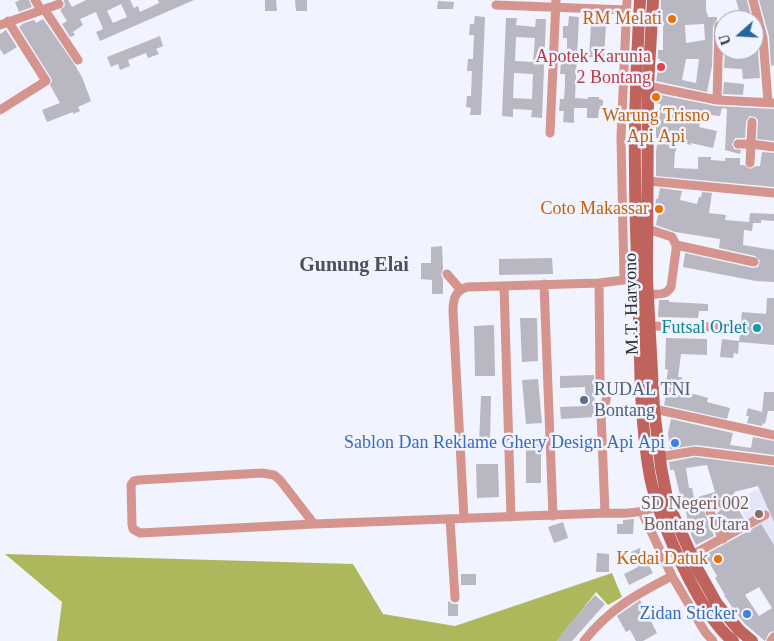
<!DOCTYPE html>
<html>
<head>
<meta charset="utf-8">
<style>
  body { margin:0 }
  #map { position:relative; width:774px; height:641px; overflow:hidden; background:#f1f3ff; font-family:Georgia,serif }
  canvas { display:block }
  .north { position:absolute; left:714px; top:10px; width:50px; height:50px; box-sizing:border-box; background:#f1f3ff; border:1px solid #a2a3ac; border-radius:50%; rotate:251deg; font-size:14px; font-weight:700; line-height:20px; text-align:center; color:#2b2c30 }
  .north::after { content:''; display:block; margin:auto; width:18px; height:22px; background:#20679b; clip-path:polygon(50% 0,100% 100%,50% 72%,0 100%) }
</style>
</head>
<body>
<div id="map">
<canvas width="774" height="641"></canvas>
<div class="north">U</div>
</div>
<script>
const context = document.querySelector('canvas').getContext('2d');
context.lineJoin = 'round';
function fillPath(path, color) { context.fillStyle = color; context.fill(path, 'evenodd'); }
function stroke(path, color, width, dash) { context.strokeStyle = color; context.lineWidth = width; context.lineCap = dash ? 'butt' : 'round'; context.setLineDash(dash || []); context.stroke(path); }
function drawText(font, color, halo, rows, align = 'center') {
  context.font = font + ' Georgia,serif'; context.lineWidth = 5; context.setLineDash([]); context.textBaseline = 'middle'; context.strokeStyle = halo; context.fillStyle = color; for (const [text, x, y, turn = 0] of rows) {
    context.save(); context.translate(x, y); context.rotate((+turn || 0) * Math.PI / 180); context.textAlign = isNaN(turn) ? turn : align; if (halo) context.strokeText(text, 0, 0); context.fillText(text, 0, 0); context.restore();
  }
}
const built = new Path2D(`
  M774,482V568L772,569L748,529L749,528L738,499Z`);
const forest = new Path2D(`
  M5,554L353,564L383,614L455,626L612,573L622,597L608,605L596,592L557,641H57L62,602Z`);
const building = new Path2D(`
  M20,0H29L32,7L19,12L15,2Z
  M64,0H68L72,7L86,0H130L134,8L138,6L140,12L159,3L158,0H194L100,41L96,32L103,29L96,12L80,19L83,25L73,32L75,35L70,37L62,24L67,21L60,10L65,6ZM121,4L127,17L113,23L107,11Z
  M265,0H276L277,11H265Z
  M295,0H307V11H296Z
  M661,0H706V13L707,12L708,17H717V20L713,26L712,66L707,92L656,81L660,59H658V50H663V25H660ZM704,24L705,40L686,43L685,25ZM686,59H699L696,83L682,80Z
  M736,0H747L752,20H742Z
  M759,0H774V65L771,66L769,36Z
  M438,1L454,2L453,9H437Z
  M475,16L485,17L481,115H470L471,108L466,107L467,96H471L472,71H467L468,59H473L474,35H469L470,24H474Z
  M569,16L579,17L575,98L588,99V97H599V99L603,100V109H599L598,118H587V108H574V123L563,122L564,111H559L560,99H564L565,85V74H560L561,62L566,63L567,52V38H563V26H568Z
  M506,18H517L516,25L535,27L536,19H546L542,118L531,117L532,110L513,109V117L502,116ZM516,37L535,38L533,62L515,61ZM514,73L533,74L532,99L513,98Z
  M43,19L75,65L82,77L91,101L78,107L80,111L73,114V112L47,122L42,110L60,103L50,85L52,81L51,78L19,27L24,23L34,20L36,23Z
  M591,24L606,25L604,58L589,57Z
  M754,28L757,39L760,78L743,79L742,69L724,68L725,51L739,52L738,50H754Z
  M6,30L17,47L4,55L0,49V34Z
  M160,36L163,46L156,49L159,54L148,58L146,53L128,60L130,66L120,70L118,64L111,67L107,57Z
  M724,82L744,84L743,95L723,94Z
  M656,94L716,106L774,109V141L757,139L758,120L755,117L750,116L746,121L745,138H735L732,144L734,149L741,150L740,154L725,150L727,109L722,108L720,116L702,114L699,127L717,131L713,148L691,143V145L678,142L676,151H675L674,168L698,169V157H711V160L725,161V158H740V165H744L750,169L756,166H760L762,152L774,153V187L656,176V152L658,138H656V120L661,104L656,103Z
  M660,188L682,191L680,200L697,204L699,197H701L702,192L712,193L709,213L726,215L725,220L749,222L750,213L774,214V221L761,220V223H753L752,231L744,230L743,245L774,250V282L756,281L683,267L685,253L753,268L758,267L760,261L755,256L719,248L720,239L675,232L656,225L659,210L655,209L656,199H658Z
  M442,246L443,269L441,275L443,279V294H432V280L421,279V263H431V247Z
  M552,258L553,274L499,275V259Z
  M767,298H774V345L739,342L742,312L766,314Z
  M659,300H669V302L708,304V311H699L698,318L658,317Z
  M520,318H537L538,361L522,362Z
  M494,325L495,376H475L474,326Z
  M666,338L707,339V355L681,354L678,377H682L680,390L708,398L707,402L730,408L727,419L664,405L668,384H666L668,370L665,369Z
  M722,339L739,341L738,354L734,353L733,358L720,357Z
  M594,375L595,417L561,419L560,407L586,406L585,387L560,388V376Z
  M538,379L542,423L526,424L522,380Z
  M764,392H774V411H768L765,424L763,423L762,426L747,423L749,416H746L748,408L762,412Z
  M481,396H491L490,445L479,444Z
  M671,419L733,433L730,445L751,448L753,437L774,441V455L696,445L670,449L668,433Z
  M526,439H541V483H526Z
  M695,457L774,467V522L758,486L734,492L735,495L731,496L744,519L725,530L717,513L724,507V501L721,498L716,499L707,504L704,511L714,536L696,545L689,530L684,498L681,499L674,470H670L669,462ZM707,465L715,492L694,498L692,488H689L686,468Z
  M476,464H498L499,497L477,498Z
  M634,519L633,534H617V524H623V520Z
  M563,522L568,538L554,543L548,527Z
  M761,524L774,545V631L769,633L765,641L745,624L736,613L724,595H725L715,578L717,576L707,559L703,561L701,557ZM759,587L772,608L759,616L745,595Z
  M640,548L653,573L629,585L624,574L638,567L631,552Z
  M597,553L609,554V572H596Z
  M461,574H476V585H461Z
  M595,595L605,604L572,641H557L565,629Z
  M640,600L657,633L643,641H636L630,630L626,632L617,616Z
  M448,601L453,604H458V616H448Z`);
const street = new Path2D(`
  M35,0L41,10
  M753,0L763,38L768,102
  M496,5L627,10
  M44,9L78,60
  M0,25L59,4
  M648,86L717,100L774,103
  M717,100L719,26
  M0,110L46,81L8,21
  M550,133L556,0
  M738,144H751L774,147
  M750,163L752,122
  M648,181L774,193
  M676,245L754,262
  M447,274L460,289
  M599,283L600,379C600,385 603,387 605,392C609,400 603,406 601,413L605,513
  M544,284L553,516
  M504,286L511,517
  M648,294C657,294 666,296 671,287L676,250V245L672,237L648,229
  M649,326L721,327
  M654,409L774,435
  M659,457L695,451L774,461
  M719,504L711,509L710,512L723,539
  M642,512L672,576L705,632L713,641
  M450,519L455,598
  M464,519L453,311C453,299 455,291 467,287L599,283L624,280L621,138L627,0
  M314,524L280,480L274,475L262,473L139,480L134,481L131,485L132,525L133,529L140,533L314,524L605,513C631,514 639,513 663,505
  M690,556L765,515
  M584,641C609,609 637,594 672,576
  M771,641L774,637`);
const secondary = new Path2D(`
  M640,0C637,56 634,114 635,171C635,216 637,262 639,307C640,363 640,422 650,477C659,520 699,614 733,641
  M653,0L648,86L647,280L654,409L661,467L668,503L698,570L717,604L739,630L752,641`);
const markers = [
  [672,19,5,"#e8710a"],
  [661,67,5,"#e0444e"],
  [656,97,5,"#e8710a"],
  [659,209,5,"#e8710a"],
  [757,328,5,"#0f9aa8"],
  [584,400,5,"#5c6f8a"],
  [675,443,5,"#3f7fe0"],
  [759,514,5,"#8d6e63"],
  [718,559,5,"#e8710a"],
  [747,614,5,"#3f7fe0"]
];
const foodNames = [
  ["RM Melati",662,19],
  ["Warung Trisno",656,116,"center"],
  ["Api Api",656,137,"center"],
  ["Coto Makassar",649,209],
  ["Kedai Datuk",708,559]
];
const healthNames = [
  ["Apotek Karunia",651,57],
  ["2 Bontang",651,78]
];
const streetNames = [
  ["M.T. Haryono",632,304,-91]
];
const cultureNames = [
  ["Futsal Orlet",747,328]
];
const serviceNames = [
  ["RUDAL TNI",594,390],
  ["Bontang",594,411]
];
const shopNames = [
  ["Sablon Dan Reklame Ghery Design Api Api",665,443],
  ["Zidan Sticker",737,614]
];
const educationNames = [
  ["SD Negeri 002",749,504],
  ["Bontang Utara",749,525]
];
const quarterNames = [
  ["Gunung Elai",354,266]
];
fillPath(built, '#e2e6f8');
fillPath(forest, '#adb85d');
fillPath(building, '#b8b7c2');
stroke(street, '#d5948e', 9);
stroke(secondary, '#c0635c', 12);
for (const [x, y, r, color] of markers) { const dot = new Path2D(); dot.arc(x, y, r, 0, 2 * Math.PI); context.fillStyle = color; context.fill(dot); stroke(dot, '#f1f3ff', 2); }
drawText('18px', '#c56008', '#f1f3ff', foodNames, 'right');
drawText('18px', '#be3a42', '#f1f3ff', healthNames, 'right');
drawText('18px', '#2b2c30', '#f1f3ff', streetNames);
drawText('18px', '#0d838f', '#f1f3ff', cultureNames, 'right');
drawText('18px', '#4e5e75', '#f1f3ff', serviceNames, 'left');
drawText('18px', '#366cbe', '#f1f3ff', shopNames, 'right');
drawText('18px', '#785e54', '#f1f3ff', educationNames, 'right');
drawText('bold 20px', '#4e5059', '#f1f3ff', quarterNames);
</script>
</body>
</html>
